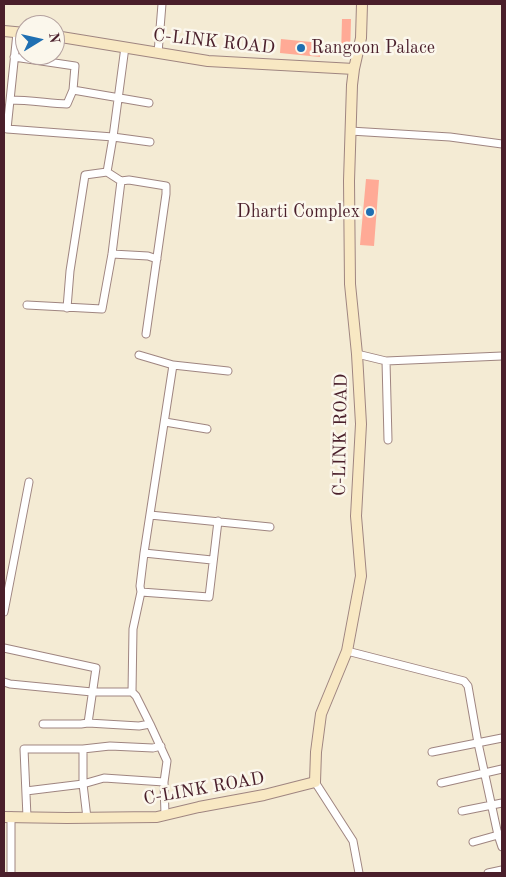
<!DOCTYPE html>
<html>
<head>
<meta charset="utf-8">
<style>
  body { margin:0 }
  #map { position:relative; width:506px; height:877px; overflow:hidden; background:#f4ebd4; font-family:"Old Standard TT",serif }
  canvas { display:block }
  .frame { position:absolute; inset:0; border:5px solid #4a1f2b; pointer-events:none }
  .north { position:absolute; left:15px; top:15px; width:50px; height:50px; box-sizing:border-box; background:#fbf7ec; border:1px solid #b4a19f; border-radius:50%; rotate:81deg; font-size:14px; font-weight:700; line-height:20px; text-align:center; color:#4a1f2b }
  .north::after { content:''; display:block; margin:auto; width:18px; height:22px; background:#1f6fb2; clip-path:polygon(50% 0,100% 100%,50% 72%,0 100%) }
</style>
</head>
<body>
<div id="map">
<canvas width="506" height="877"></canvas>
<div class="frame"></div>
<div class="north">N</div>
</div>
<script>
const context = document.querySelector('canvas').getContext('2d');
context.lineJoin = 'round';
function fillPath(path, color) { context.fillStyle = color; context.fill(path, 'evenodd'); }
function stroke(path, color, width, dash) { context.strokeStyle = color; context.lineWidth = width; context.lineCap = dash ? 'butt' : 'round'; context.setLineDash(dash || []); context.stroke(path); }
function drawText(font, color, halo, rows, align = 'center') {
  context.font = font + ' "Old Standard TT",serif'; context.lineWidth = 5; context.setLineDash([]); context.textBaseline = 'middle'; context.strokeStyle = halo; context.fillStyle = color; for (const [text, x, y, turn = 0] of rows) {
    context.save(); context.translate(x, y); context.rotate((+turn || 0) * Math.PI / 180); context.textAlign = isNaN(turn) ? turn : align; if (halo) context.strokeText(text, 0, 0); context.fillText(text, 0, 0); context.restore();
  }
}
const building = new Path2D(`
  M342,19H351L350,57L341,56Z
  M281,39L321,43L320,57L280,53Z
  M366,179L379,180L374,246L360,245Z`);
const street = new Path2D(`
  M17,33L7,129L113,137L150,142
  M158,53L162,4
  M73,90L149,103
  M10,100C29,100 48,103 67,104L73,90L75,66L14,57
  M350,131L450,137L502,144
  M107,172L113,137L125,47
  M112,254L148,256L157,259
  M27,305L102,309L112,254L121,181
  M67,308L70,271L85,175L107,172L121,181L129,180L166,186V194L146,334
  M357,354L386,361L502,356
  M139,355L173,365
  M386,361L388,440
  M165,422L207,429
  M150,515L270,527
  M144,553L212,560
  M141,592L209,597L218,521
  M4,612L29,482
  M4,648L96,668L88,723
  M347,651L464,681L468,686L478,743L498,835L502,834
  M4,682L10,684L92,692H132
  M43,724H81L88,723L139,726L150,724
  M83,749V784L87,818
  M432,752L502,738
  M315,782L353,841L359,873
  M441,783L502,769
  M26,791L83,784L104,778L164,782
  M462,811L502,803
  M165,815L164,782L167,761L150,724L136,696L132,692L133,629L141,592L140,586L144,553L173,365L228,371
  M27,817L24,749H83L110,746L153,748L161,746
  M473,842L498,835L502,847
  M11,873V816
  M488,873L502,870`);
const secondary = new Path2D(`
  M4,31L25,33
  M354,69L361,38L362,4
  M4,817L67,818L157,817L199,807L264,795L315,782L316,752L321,714L347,651L361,576L356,516L361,424L357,354L350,284L349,181L352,85L354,69L208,61L55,36`);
const markers = [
  [301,48,5,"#1f6fb2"],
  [370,212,5,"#1f6fb2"]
];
const streetNames = [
  ["C-LINK ROAD",214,42,6],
  ["C-LINK ROAD",341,435,-89],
  ["C-LINK ROAD",204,789,-10]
];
const poiNames = [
  ["Rangoon Palace",311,48],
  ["Dharti Complex",360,212,"right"]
];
fillPath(building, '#ffaa96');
stroke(street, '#9f8580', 9);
stroke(secondary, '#9f8580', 12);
stroke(street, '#fff', 7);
stroke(secondary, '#f8e8c3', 10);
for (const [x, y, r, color] of markers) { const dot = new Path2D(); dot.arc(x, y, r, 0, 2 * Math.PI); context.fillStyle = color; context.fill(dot); stroke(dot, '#fbf7ec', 2); }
drawText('18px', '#4a1f2b', '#fbf7ec', streetNames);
drawText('18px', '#4a1f2b', '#fbf7ec', poiNames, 'left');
</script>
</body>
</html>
